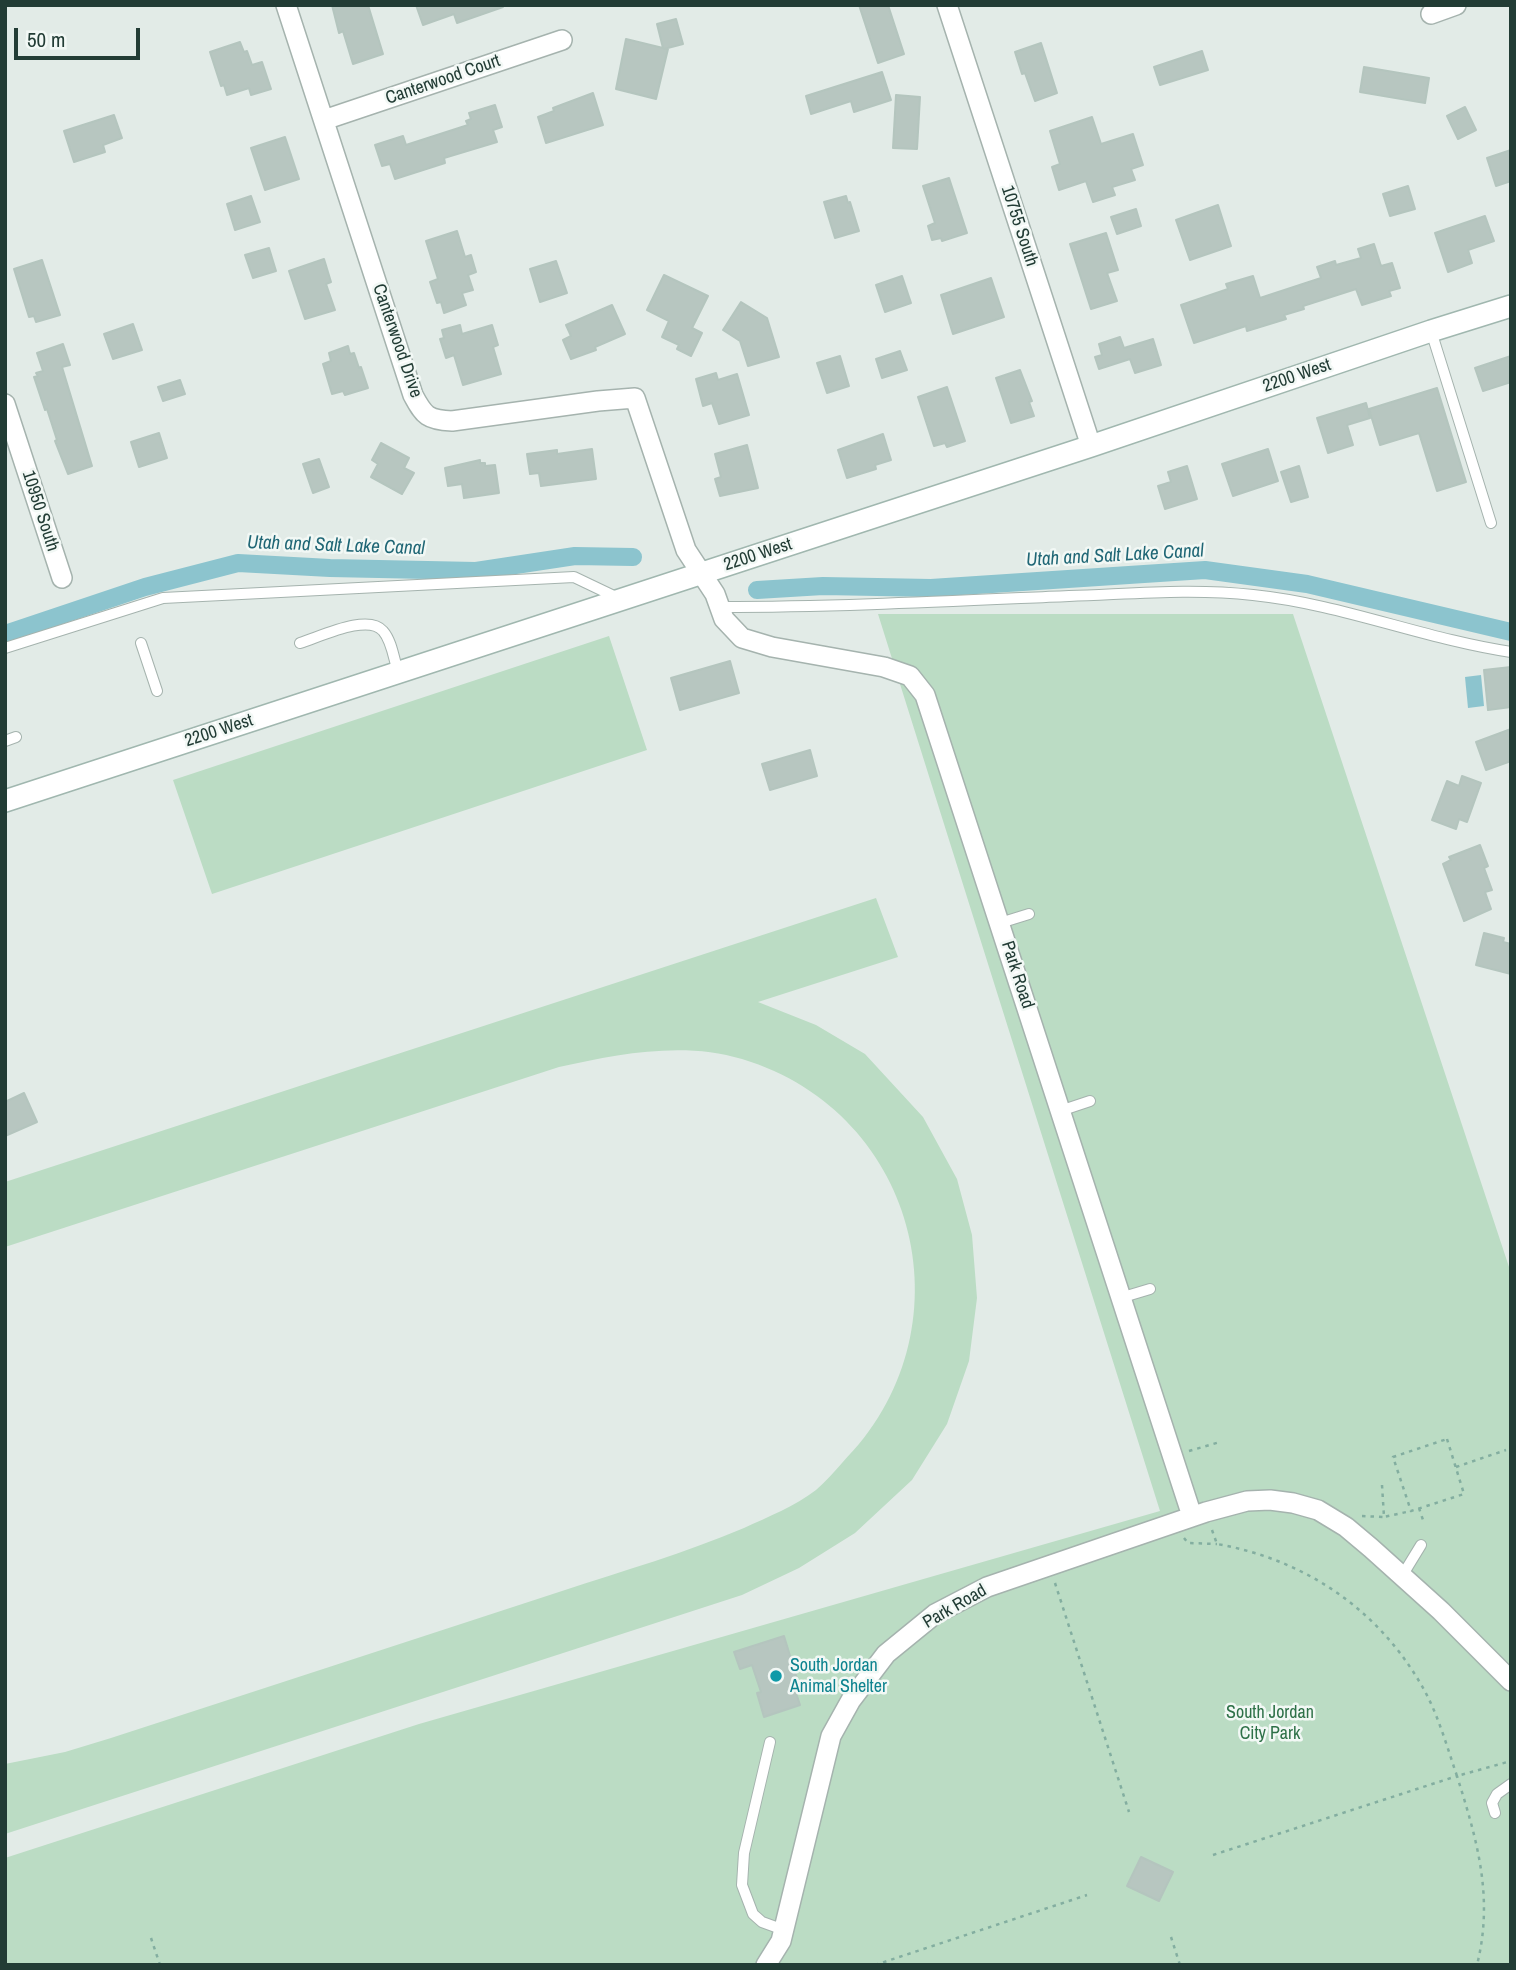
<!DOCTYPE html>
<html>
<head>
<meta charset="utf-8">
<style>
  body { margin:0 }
  #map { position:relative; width:1516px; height:1970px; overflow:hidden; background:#e2ebe7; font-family:"Archivo Narrow",sans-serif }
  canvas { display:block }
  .frame { position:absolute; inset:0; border:7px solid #223c35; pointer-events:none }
  .scale { position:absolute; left:14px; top:28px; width:126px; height:32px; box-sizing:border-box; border:4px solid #223c35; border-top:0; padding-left:9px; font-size:21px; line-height:24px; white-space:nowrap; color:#223c35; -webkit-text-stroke:5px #f2f8f5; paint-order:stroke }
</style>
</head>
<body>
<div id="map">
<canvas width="1516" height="1970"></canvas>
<div class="frame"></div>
<div class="scale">50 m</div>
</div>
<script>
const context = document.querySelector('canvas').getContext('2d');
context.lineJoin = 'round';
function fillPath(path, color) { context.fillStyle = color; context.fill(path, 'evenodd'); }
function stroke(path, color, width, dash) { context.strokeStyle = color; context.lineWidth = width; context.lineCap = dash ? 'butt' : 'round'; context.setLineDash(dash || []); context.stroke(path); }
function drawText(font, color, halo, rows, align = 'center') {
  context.font = font + ' "Archivo Narrow",sans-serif'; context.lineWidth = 5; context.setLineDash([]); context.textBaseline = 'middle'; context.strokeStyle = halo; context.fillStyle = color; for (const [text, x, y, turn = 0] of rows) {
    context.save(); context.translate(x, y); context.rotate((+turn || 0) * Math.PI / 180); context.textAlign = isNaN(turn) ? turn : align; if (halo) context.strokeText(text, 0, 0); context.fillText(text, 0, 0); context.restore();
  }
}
const green = new Path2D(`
  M878,614H1293L1511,1273V1965H5V1858L419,1724L1160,1511Z
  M609,636L647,750L212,894L173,780Z
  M876,898L898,957L758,1002L816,1025L865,1054L923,1117L957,1179L972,1235L977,1298L969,1361L947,1424L912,1480L855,1533L799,1568L742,1595L5,1834V1764L65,1752L111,1738C262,1689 412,1640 562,1591C623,1571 685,1553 744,1528C768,1517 795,1506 816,1490C825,1482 834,1472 842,1463C973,1333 921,1113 742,1059C683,1041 617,1054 559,1067L5,1247V1182Z`);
const water = new Path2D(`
  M1481,675L1484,706L1468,708L1465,677Z`);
const canal = new Path2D(`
  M757,590L823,586L931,588L1205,570L1307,584L1511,632
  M5,634L145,587L238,563L330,568L476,571L575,556L633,557`);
const building = new Path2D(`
  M332,5H368L383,54L353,64L343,31L339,33Z
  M416,5H503V7L457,23L454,14L423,25Z
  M859,5H888L904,54L878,63Z
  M676,19L683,44L664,49H668L656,99L616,89L626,39L663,48L657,24Z
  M240,42L244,52L247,51L252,65L262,62L271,89L251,95L249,88L227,95L224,85L221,86L210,52Z
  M1041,43L1057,93L1035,101L1025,73L1022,74L1015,52Z
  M1202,51L1208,70L1160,85L1154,67Z
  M1364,67L1429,78L1425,103L1360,92Z
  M882,72L891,100L854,112L851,101L811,114L806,96Z
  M593,93L603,125L546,143L538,117L554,111L553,108Z
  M896,95L920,97L917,149L893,148Z
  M495,105L502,127L493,130L497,142L444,158L445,163L395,179L390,164L382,166L375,145L403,136L406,145L468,125L466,121L471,119L469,113Z
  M1465,107L1476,130L1458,139L1447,116Z
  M114,115L122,138L103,145L105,152L74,162L64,131Z
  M1092,117L1101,144L1133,134L1143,165L1131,169L1135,180L1112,187L1115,195L1093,202L1086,181L1059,190L1052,167L1060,164L1050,131Z
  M285,137L299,179L265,190L251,148Z
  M1511,150V181L1496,186L1487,158Z
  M949,178L967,233L942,241L941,238L932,240L928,226L935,223L923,186Z
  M1408,186L1415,209L1390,216L1383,194Z
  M251,196L260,222L235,230L227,204Z
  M846,196L848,203L850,202L859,231L835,238L824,202Z
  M1218,205L1231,246L1190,260L1176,220Z
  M1136,209L1141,226L1117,234L1111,217Z
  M1485,216L1494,241L1468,250L1472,263L1448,272L1435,233Z
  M457,231L465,257L471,255L476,272L468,275L473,290L462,293L466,305L444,313L441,302L437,303L430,282L438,279L426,241Z
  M1106,233L1118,270L1107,273L1117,301L1091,309L1070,244Z
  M1374,244L1381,266L1392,263L1400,288L1389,291L1391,296L1362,305L1356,289L1303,306L1304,309L1284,315L1286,319L1247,331L1246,326L1194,343L1181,305L1228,289L1226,284L1253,276L1260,298L1321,278L1317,267L1335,261L1336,265L1361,258L1358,249Z
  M269,248L276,271L253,278L245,255Z
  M324,259L331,282L326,284L335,310L305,319L289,271Z
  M42,260L60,315L36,322L34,316L29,317L14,269Z
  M556,261L567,293L540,302L530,269Z
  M664,275L708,296L692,328L702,333L691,356L677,349L679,345L662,337L669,321L647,310Z
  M902,276L911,303L885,312L876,285Z
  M991,278L1004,317L953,334L941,295Z
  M741,302L767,318L779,357L748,366L740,341L723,330Z
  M612,305L625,334L595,347L596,350L571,359L563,340L571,336L566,325Z
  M133,324L142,350L113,359L104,334Z
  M460,325L462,334L492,325L498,345L493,347L501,374L463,385L454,355L446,358L440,339L444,338L442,330Z
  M1120,337L1124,348L1153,339L1161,365L1135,373L1130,359L1099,369L1095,357L1102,355L1099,344Z
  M63,344L70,365L62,367L92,466L68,474L55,441L57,440L47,409L45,410L34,377L38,376L36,373L43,371L37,353Z
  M348,346L350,354L354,353L359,368L361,367L368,388L345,395L343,391L332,394L323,364L331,361L329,353Z
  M900,351L907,370L882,378L876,359Z
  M840,356L849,386L827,393L817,363Z
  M1511,356V382L1483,391L1475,368Z
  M1020,370L1032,401L1029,402L1034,416L1011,423L996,378Z
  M716,373L718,380L737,374L749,415L719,424L712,403L703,406L696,379Z
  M180,380L185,394L163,401L158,387Z
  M947,387L965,441L947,447L945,443L934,446L918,397Z
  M1437,388L1466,482L1437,491L1419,433L1380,445L1369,409Z
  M1366,403L1370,418L1347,425L1353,445L1328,453L1317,418Z
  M159,433L167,458L139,467L131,442Z
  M883,434L891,460L875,465L876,469L847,478L838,450Z
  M381,443L409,458L404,468L414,473L402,494L371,477L378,464L372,460Z
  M747,445L758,488L720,496L715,479L721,477L715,454Z
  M592,449L596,479L541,486L539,473L530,474L527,454L557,450V454Z
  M1268,449L1278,481L1233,496L1222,464Z
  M319,459L329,487L313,493L303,464Z
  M480,460V463H485V466L495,465L499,493L464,498L462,484L448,486L445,468Z
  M1187,466L1197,499L1165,509L1158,486L1171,482L1168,472Z
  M1299,466L1308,497L1291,502L1281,472Z
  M730,661L739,693L680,710L671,678Z
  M1511,667V707L1488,710L1484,670Z
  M1511,729V761L1486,770L1476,742Z
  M810,750L817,776L770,790L762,764Z
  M1462,776L1481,783L1467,822L1459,819L1456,829L1432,820L1447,781L1459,786Z
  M1480,845L1488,866L1484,868L1492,890L1485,892L1491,909L1464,921L1443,864L1451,860L1449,857Z
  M1484,933L1504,938L1503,942L1511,944V974L1476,965Z
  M24,1093L37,1122L5,1136V1102Z
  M784,1636L798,1682L793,1684L800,1705L764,1717L757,1693L761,1692L752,1665L740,1669L734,1652Z
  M1141,1857L1173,1872L1159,1901L1127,1886Z`);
const path = new Path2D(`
  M1447,1439L1464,1494L1411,1511L1393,1457Z
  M1189,1451L1220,1442
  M1456,1467L1506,1450
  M1382,1485L1384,1517L1411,1511
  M1419,1508L1423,1520
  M1362,1516L1384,1517
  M1212,1530L1217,1544C1302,1559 1374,1606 1419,1681C1437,1710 1446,1744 1457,1776L1511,1761
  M1184,1538L1188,1543L1217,1544
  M1055,1583L1129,1812
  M1213,1855L1457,1776C1477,1840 1494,1897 1477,1965
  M1171,1937L1180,1965
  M151,1938L160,1965
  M875,1965L1087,1895`);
const lane = new Path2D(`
  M1431,331L1491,523
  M720,607C836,607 953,601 1069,596C1131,594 1191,588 1253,595C1341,604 1424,639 1511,652
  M141,643L157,691
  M300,643C320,637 368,613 383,631C392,641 394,660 398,672
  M5,648L163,598L574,577L618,598
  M5,741L16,737
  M1000,923L1029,914
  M1060,1111L1090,1101
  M1120,1298L1150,1289
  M1402,1576L1421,1545
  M770,1742L744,1853L742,1885L753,1914L762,1922L784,1930
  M1495,1813L1492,1803L1497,1794L1511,1784`);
const street = new Path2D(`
  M286,5L413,395C424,416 428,420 452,421L598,401L635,398L686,550L715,594L724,619L742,638L772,647L884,667L910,676L925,695L1192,1516
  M947,5L1091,446
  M1431,14L1456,5
  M324,120L562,40
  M5,404L62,578
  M766,1965L781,1941L831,1736L851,1700L886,1654L935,1614L987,1587L1206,1512L1247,1501L1270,1500L1293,1503L1318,1510L1346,1527L1371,1548L1441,1611L1511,1681`);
const secondary = new Path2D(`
  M5,801L1091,446L1431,331L1511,306`);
const markers = [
  [776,1676,7,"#0f9aa8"]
];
const streetNames = [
  ["Canterwood Court",443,80,-19],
  ["10755 South",1019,226,72],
  ["Canterwood Drive",397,341,71],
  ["2200 West",1297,376,-19],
  ["10950 South",40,511,72],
  ["2200 West",758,555,-18],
  ["2200 West",219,731,-18],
  ["Park Road",1017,975,72],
  ["Park Road",955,1607,-30]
];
const cultureNames = [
  ["South Jordan",790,1666],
  ["Animal Shelter",790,1687]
];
const parkNames = [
  ["South Jordan",1270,1713],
  ["City Park",1270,1734]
];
const waterNames = [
  ["Utah and Salt Lake Canal",336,546,2],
  ["Utah and Salt Lake Canal",1115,556,-3]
];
fillPath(green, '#bbdcc4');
fillPath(water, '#8cc4ce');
stroke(canal, '#8cc4ce', 18);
fillPath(building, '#b7c6c0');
stroke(building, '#b4c5be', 2);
stroke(lane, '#a5b3ae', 12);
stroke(street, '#a5b3ae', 22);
stroke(secondary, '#a0b7af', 24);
stroke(path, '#83aea0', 2.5, [3.5, 5]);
stroke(lane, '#fff', 10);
stroke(street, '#fff', 19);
stroke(secondary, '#fff', 21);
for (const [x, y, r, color] of markers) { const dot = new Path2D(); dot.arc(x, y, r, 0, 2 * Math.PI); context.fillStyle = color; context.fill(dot); stroke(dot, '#f2f8f5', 2.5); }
drawText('18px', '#223c35', '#f2f8f5', streetNames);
drawText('18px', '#0d838f', '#f2f8f5', cultureNames, 'left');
drawText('18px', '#2e7148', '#f2f8f5', parkNames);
drawText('italic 19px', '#1f6675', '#f2f8f5', waterNames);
</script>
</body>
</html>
